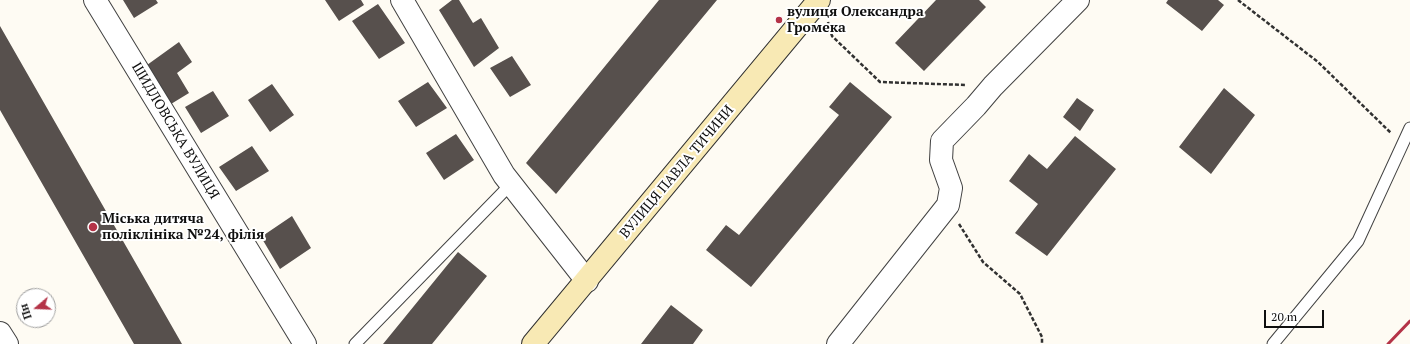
<!DOCTYPE html>
<html>
<head>
<meta charset="utf-8">
<style>
  body { margin:0 }
  #map { position:relative; width:1410px; height:344px; overflow:hidden; background:#fefbf3; font-family:"PT Serif",serif }
  canvas { display:block }
  .north { position:absolute; left:16px; top:288px; width:40px; height:40px; box-sizing:border-box; background:#fff; border:1px solid #9f9f9f; border-radius:50%; rotate:251deg; font-size:11px; font-weight:700; line-height:16px; text-align:center; color:#0f0f0f }
  .north::after { content:''; display:block; margin:auto; width:14px; height:18px; background:#b43347; clip-path:polygon(50% 0,100% 100%,50% 72%,0 100%) }
  .scale { position:absolute; left:1264px; top:310px; width:60px; height:18px; box-sizing:border-box; border:2px solid #0f0f0f; border-top:0; padding-left:5px; font-size:12px; line-height:14px; white-space:nowrap; color:#0f0f0f; -webkit-text-stroke:3px #fff; paint-order:stroke }
</style>
</head>
<body>
<div id="map">
<canvas width="1410" height="344"></canvas>
<div class="north">Пн</div>
<div class="scale">20 m</div>
</div>
<script>
const context = document.querySelector('canvas').getContext('2d');
context.lineJoin = 'round';
function fillPath(path, color) { context.fillStyle = color; context.fill(path, 'evenodd'); }
function stroke(path, color, width, dash) { context.strokeStyle = color; context.lineWidth = width; context.lineCap = dash ? 'butt' : 'round'; context.setLineDash(dash || []); context.stroke(path); }
function drawText(font, color, halo, rows, align = 'center') {
  context.font = font + ' "PT Serif",serif'; context.lineWidth = 4; context.setLineDash([]); context.textBaseline = 'middle'; context.strokeStyle = halo; context.fillStyle = color; for (const [text, x, y, turn = 0] of rows) {
    context.save(); context.translate(x, y); context.rotate((+turn || 0) * Math.PI / 180); context.textAlign = isNaN(turn) ? turn : align; if (halo) context.strokeText(text, 0, 0); context.fillText(text, 0, 0); context.restore();
  }
}
const building = new Path2D(`
  M123,0H156L158,3L134,18Z
  M325,0H361L364,5L339,21Z
  M452,0H459L473,23L481,18L499,48L474,67L439,10Z
  M659,0H717L556,194L526,163Z
  M936,0H979L986,7L924,71L895,43Z
  M1168,0H1218L1224,5L1202,31L1166,3Z
  M378,4L405,43L379,59L352,21Z
  M0,26L182,344H134L0,110Z
  M179,42L192,62L177,73L189,93L171,104L147,65Z
  M512,56L531,85L510,97L490,68Z
  M428,82L447,108L416,127L398,101Z
  M850,82L892,117L751,287L706,250L726,225L739,235L839,115L829,107Z
  M272,84L294,115L270,132L248,100Z
  M1224,88L1255,115L1211,174L1179,147Z
  M213,91L229,116L201,133L185,107Z
  M1077,98L1094,110L1080,131L1063,117Z
  M456,134L474,160L444,180L426,153Z
  M1075,136L1116,169L1047,256L1015,233L1038,204L1009,181L1029,154L1047,169Z
  M252,146L269,171L236,191L219,167Z
  M292,216L311,248L280,269L261,237Z
  M458,252L487,276L432,344H383Z
  M671,305L703,330L693,344H641Z`);
const path = new Path2D(`
  M1238,0L1318,62L1391,133
  M828,22L832,36L880,82L966,85
  M959,224L983,262L1020,294L1042,337V344`);
const lane = new Path2D(`
  M355,344L511,184
  M1273,344L1358,241L1410,128`);
const street = new Path2D(`
  M95,0L305,344
  M402,0L504,175L587,281
  M0,333L7,344
  M838,344L948,205L951,188L941,160L942,141L976,106L993,86L1078,0`);
const secondary = new Path2D(`
  M533,344L819,0`);
const rail = new Path2D(`
  M1388,344L1410,321`);
const markers = [
  [779,20,4,"#b43347"],
  [93,227,5,"#b43347"]
];
const poiNames = [
  ["вулиця Олександра",787,12],
  ["Громека",787,28],
  ["Міська дитяча",102,219],
  ["поліклініка №24, філія",102,235]
];
const streetNames = [
  ["ШИДЛОВСЬКА ВУЛИЦЯ",175,131,59],
  ["ВУЛИЦЯ ПАВЛА ТИЧИНИ",677,172,-50]
];
fillPath(building, '#57504d');
stroke(lane, '#424242', 13);
stroke(street, '#424242', 24);
stroke(secondary, '#313131', 24);
stroke(path, '#313131', 2.5, [4, 2]);
stroke(lane, '#fff', 11);
stroke(street, '#fff', 22);
stroke(secondary, '#f8e9b4', 22);
stroke(rail, '#b43347', 3);
for (const [x, y, r, color] of markers) { const dot = new Path2D(); dot.arc(x, y, r, 0, 2 * Math.PI); context.fillStyle = color; context.fill(dot); stroke(dot, '#fff', 1.5); }
drawText('bold 14px', '#0f0f0f', '#fff', poiNames, 'left');
drawText('14px', '#0f0f0f', '#fff', streetNames);
</script>
</body>
</html>
